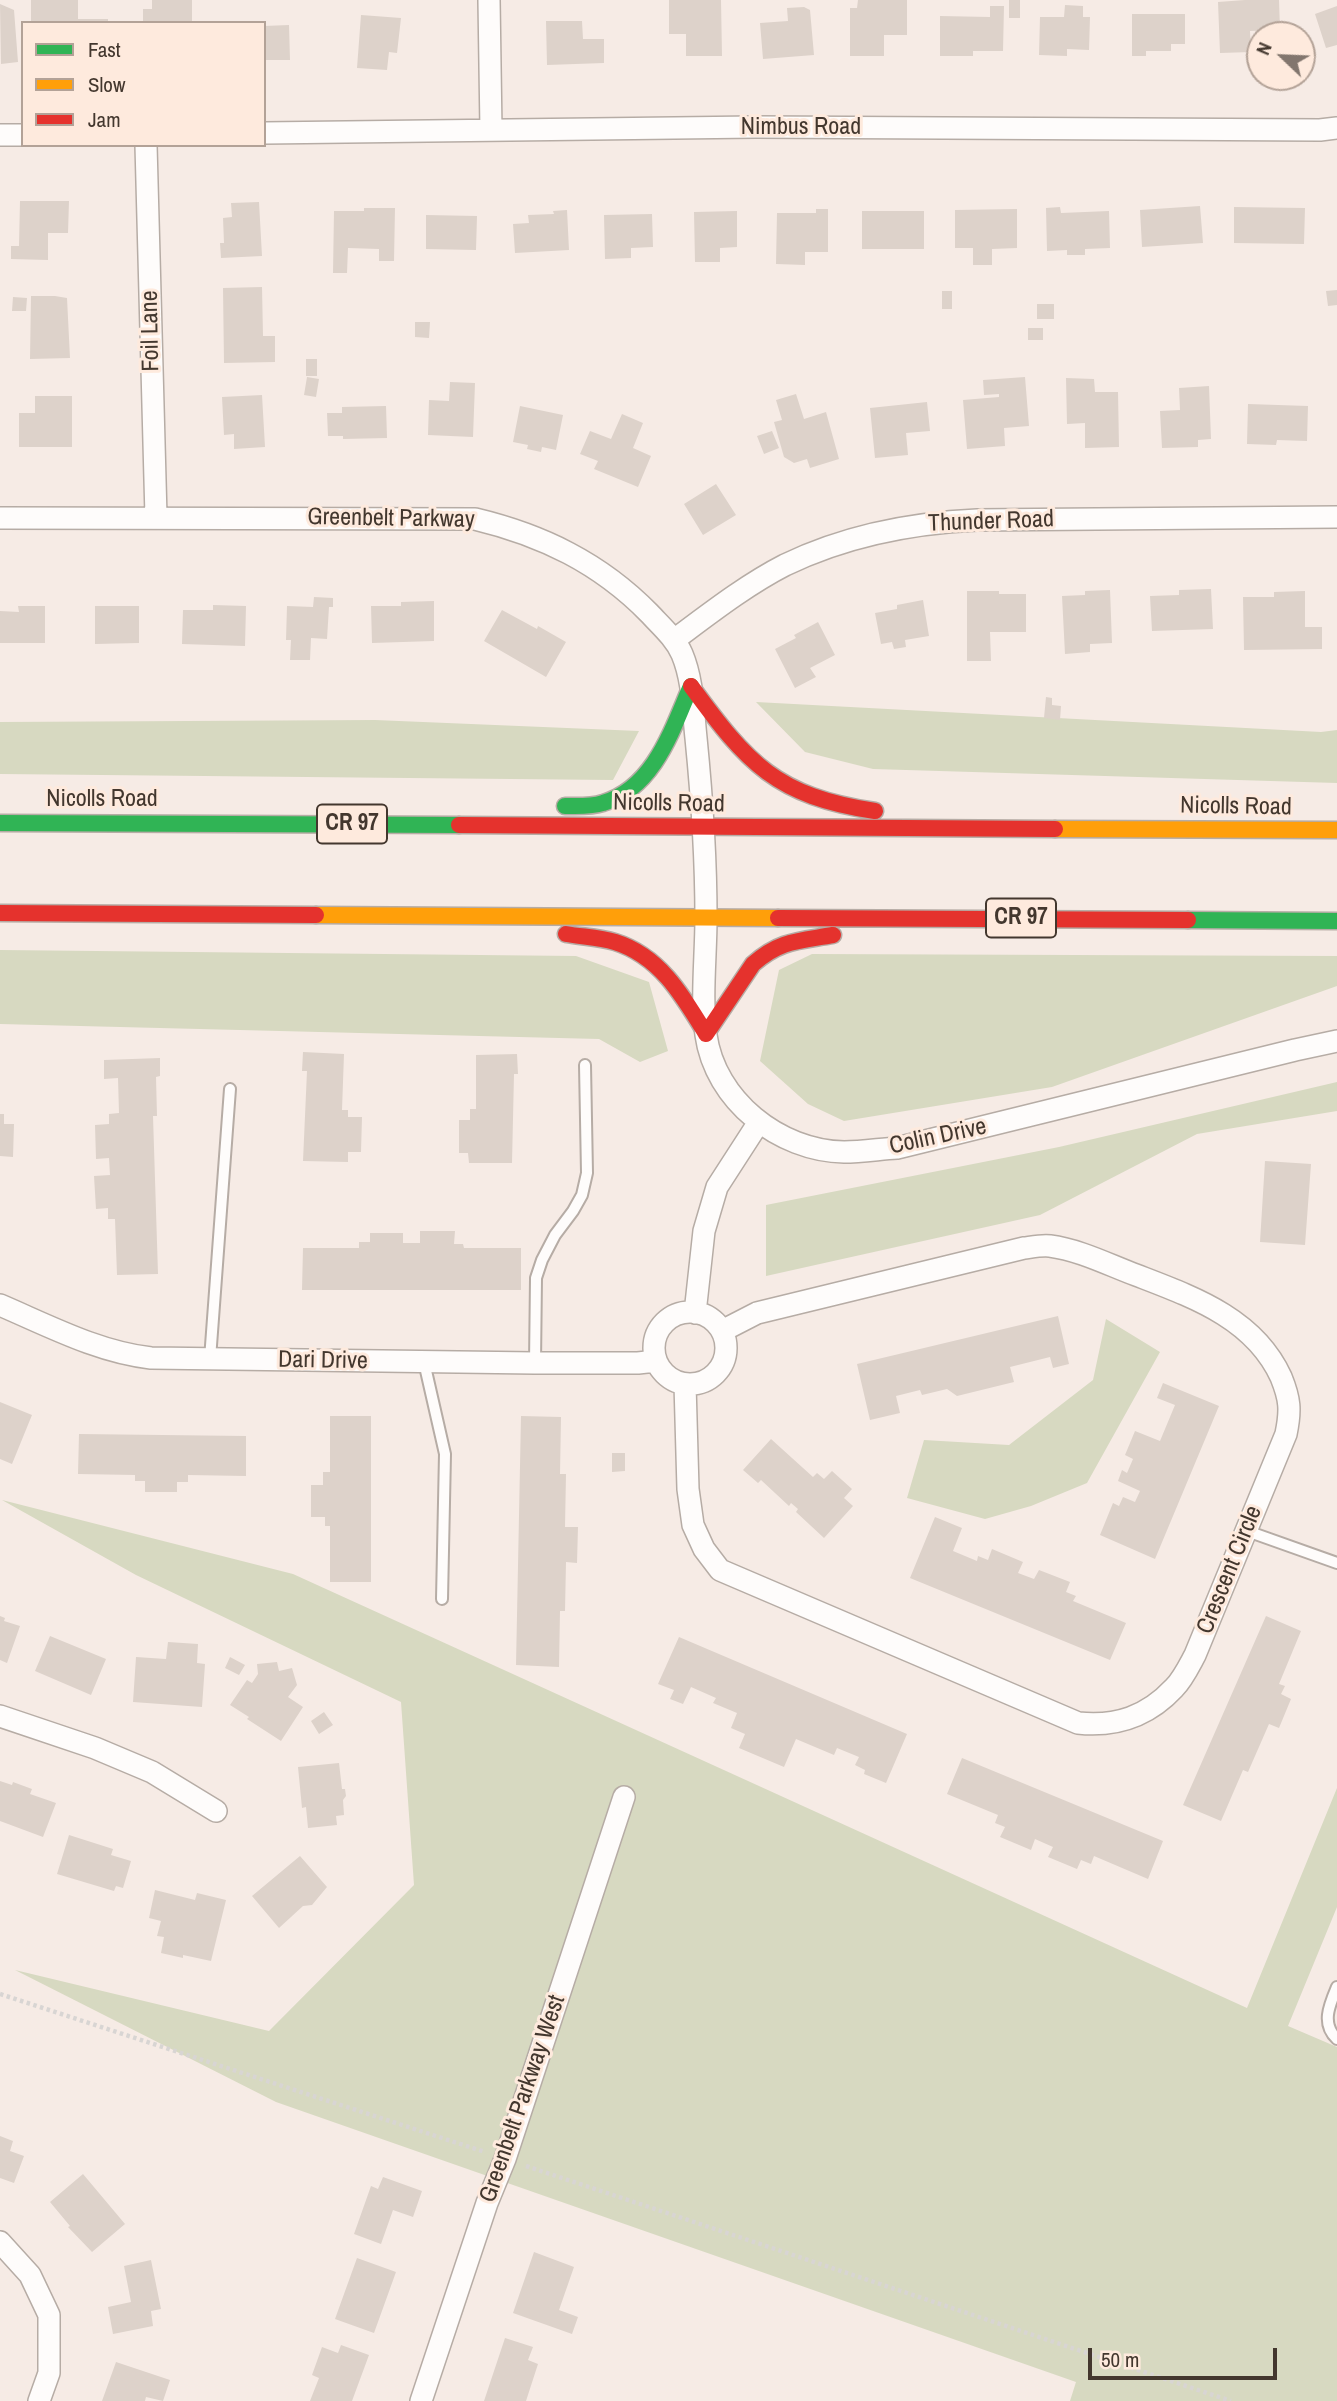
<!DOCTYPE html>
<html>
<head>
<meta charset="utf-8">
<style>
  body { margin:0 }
  #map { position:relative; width:1337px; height:2401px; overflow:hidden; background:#f6ebe5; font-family:"Archivo Narrow",sans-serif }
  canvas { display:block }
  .legend { position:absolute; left:21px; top:21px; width:245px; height:126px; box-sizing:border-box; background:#feeadd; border:2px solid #b3a297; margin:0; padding:9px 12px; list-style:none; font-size:21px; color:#43372e }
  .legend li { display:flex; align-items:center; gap:14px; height:35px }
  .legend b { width:35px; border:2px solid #b3a297 }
  .north { position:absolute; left:1246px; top:21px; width:70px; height:70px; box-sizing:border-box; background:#feeadd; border:2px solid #b3a297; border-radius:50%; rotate:293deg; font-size:19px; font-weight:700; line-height:28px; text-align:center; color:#43372e }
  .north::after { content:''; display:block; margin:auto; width:24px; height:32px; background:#82766e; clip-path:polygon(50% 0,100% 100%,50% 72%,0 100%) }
  .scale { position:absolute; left:1088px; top:2348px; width:189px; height:32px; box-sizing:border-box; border:4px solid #43372e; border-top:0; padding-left:9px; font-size:21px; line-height:24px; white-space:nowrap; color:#43372e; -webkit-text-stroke:5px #feeadd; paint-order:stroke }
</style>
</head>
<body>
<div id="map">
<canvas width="1337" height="2401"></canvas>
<ul class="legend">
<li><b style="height:9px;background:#30b455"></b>Fast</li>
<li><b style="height:9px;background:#ff9f0a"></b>Slow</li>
<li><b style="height:9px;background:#e5322d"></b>Jam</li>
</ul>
<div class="north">N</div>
<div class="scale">50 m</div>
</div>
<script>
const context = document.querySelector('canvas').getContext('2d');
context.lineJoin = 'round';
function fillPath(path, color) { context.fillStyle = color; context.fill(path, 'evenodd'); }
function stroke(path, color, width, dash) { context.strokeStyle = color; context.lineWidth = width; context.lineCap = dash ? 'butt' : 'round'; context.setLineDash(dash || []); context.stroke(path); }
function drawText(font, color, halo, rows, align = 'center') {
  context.font = font + ' "Archivo Narrow",sans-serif'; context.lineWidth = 6; context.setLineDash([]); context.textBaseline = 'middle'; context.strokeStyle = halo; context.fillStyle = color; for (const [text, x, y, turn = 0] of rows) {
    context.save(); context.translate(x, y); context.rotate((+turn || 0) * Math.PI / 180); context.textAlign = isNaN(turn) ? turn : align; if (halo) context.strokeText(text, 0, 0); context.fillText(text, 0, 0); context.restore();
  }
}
const green = new Path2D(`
  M756,702L1321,732L1337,730V783L873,769L805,752Z
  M375,720L639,731L613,780L0,774V722Z
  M0,950L576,956L649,982L668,1051L640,1062L599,1039L0,1024Z
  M812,954L1337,956V986L1052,1087L844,1121L808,1104L760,1061L779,970Z
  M1337,1082V1111L1197,1134L1040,1215L766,1276V1205L1059,1147Z
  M1106,1319L1160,1352L1087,1483L1031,1506L985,1519L907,1498L924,1440L1009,1445L1093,1380Z
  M2,1500L293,1574L1247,2008L1337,1788V1907L1288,2026L1337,2047V2401H1070L1076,2382L276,2102L15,1970L269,2031L414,1885L401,1702L136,1575Z`);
const building = new Path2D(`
  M31,0H78V19H108V23H31Z
  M152,0H192V23H143V9H152Z
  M669,0H721L722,56H686V34H669Z
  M858,0H907V35H884V56H850V8H857Z
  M1009,0H1020V18H1009Z
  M1245,0H1279L1280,30L1250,31L1251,52L1220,53L1218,2Z
  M0,4L14,10L18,62L1,64Z
  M1065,5L1083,6V17H1090L1089,50L1067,49V56L1039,55L1040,17H1064Z
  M990,6H1004L1003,51H973V56H940V16L990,17Z
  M1337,6V45L1326,48L1315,14Z
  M804,7L810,10L814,55L763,59L760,23L788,21L787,8Z
  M1132,14H1185V44H1171V51H1146V56H1132Z
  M361,15L401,18L397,53L389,52L387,70L357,68Z
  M546,21H582L583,39H604V63L547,65Z
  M289,25L290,60H264V26Z
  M20,201H69L68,233H48V260L11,259V246H19Z
  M259,202L262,256L221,258L220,243H224L223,218L232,217L231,203Z
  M1200,206L1203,243L1142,247L1140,210Z
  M1060,207L1061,213L1109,211L1110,248L1085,249V255H1067V250L1047,251L1046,208Z
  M1234,207L1305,208L1304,244L1234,243Z
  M364,208H395L394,261H379V249L348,248L347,273H333L334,211H364Z
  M816,209H828V252H805V265L776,264L777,213H816Z
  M1017,209V248L992,249V265H973V248H955V210Z
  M567,210L569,250L515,253L513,224L529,223L528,215L554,214L553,211Z
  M737,211V247L720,248V262H695L694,212Z
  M862,211H924V249H862Z
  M652,214L653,247L631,248V258L605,259L604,215Z
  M426,215L477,216L476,250L426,249Z
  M262,287L263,336H275V362L224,363L223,288Z
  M1337,290V305L1328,306L1326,291Z
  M942,291H952V309H942Z
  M31,296H55L67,298L70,358L30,359Z
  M13,297L27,298L26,311H12Z
  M1037,304H1054V319H1037Z
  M415,322H430L429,338L415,337Z
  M1028,328H1043V340H1028Z
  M306,359H317V376H306Z
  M307,377L319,379L316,397L304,395Z
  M1025,377L1029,426L1004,428L1005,446L967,449L963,400L999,397V394L984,395L983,380Z
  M1066,378L1094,379L1095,392H1118L1119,447L1085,448V423L1067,424Z
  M450,382L475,383L473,437L428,435L429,400L449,401Z
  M1209,386L1211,439L1198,440V447L1162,448L1160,411L1180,410L1179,388Z
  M796,394L804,419L826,412L839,459L810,468L807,459L794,463L784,457L774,422L782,420L776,400Z
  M262,395L265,447L234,449V434L224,435L222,397Z
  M35,396H72V447H19V413H35Z
  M927,402L930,431L906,433L908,455L875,458L870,408Z
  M1248,404L1308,406L1307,441L1277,440L1276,445L1247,444Z
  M386,406L387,438L343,439V436H328L327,413H342V407Z
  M520,406L563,415L556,450L542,447L541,452L527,449L528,445L513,442Z
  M622,414L643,423L633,448L651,456L638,487L594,469L598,461L580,454L590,431L611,439Z
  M772,431L779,448L764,454L757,436Z
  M716,484L736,515L703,535L684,504Z
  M1211,589L1213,629L1152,631L1150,596L1179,595V590Z
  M1110,590L1112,643L1090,644V652L1065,654L1062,596L1085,595V591Z
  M967,591H999V594H1026V632H990L991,661H967Z
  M1305,591V627H1322V649L1244,650L1243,597H1274V592Z
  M314,597L333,598V607H329L327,639L311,638L310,660H290L291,640H286L287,606L313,607Z
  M923,600L929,636L905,640L906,647L894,649L892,642L881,644L875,613L897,609V605Z
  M434,601V641L372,643L371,606H401V602Z
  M213,605L246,606L245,646L182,644L183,610H213Z
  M18,606H45V643H0V611L19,612Z
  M95,606H139V643L95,644Z
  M502,610L537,629L538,626L566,642L546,677L484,641Z
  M818,622L835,655L810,668L816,677L795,688L775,649L796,638L794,635Z
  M1046,697L1052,698V705L1061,706L1060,720L1044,718Z
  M303,1052L344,1054L342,1110H348V1117H362L361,1152H348V1162L303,1161L307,1071H302Z
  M517,1054L518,1074H514L512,1163H469L468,1153H459V1120H470V1109H476V1055Z
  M160,1058V1076L156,1077L157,1116H153L158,1274L117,1275L115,1219H108V1208L96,1209L94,1176L110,1175L109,1158L96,1159L95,1125L109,1124V1114L119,1113L118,1078L104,1079V1060Z
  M0,1114H4V1124H14L13,1157L0,1156Z
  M1265,1161L1311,1164L1305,1245L1260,1242Z
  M420,1231H455L454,1244H463L464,1248H521V1290H302L303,1248H359V1242H370V1233H403V1243H420Z
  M1058,1316L1069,1364L1053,1368L1050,1357L1010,1367L1014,1382L957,1396L947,1389L922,1395L920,1390L896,1396L900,1413L870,1420L857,1364Z
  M1163,1383L1219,1406L1155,1559L1100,1535L1113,1503L1119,1506L1123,1497L1135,1502L1140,1491L1118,1481L1122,1470L1127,1473L1133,1459L1125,1455L1135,1431L1160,1441L1175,1405L1157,1398Z
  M0,1402L32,1415L12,1464L0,1459Z
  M330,1416H371V1582H330V1526H325V1517H311V1485H323V1472H330Z
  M521,1416L561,1417L560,1474H566L565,1527H578L577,1563L566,1562L565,1611H560L559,1667L516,1665Z
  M79,1434L246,1436V1476L188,1475V1482H177V1492H145V1481H135V1475L78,1474Z
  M771,1439L813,1477L817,1473L824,1479L832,1471L852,1489L844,1498L853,1506L824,1538L796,1512L798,1509L791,1503L789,1506L761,1480L758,1483L743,1470Z
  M612,1453H625V1471L612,1472Z
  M935,1517L962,1528L953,1551L977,1561L978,1556L988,1560L992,1549L1023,1562L1018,1573L1034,1579L1039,1570L1070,1582L1066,1592L1076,1596L1073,1601L1126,1623L1110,1660L910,1578Z
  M0,1616L5,1618L4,1621L20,1626L7,1663L0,1660Z
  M1266,1616L1301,1631L1279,1684L1285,1686L1281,1694L1291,1699L1279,1728L1269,1724L1248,1772L1243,1770L1221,1821L1183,1805Z
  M50,1636L106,1659L91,1695L35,1671Z
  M679,1637L907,1734L886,1783L864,1774L865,1770L855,1765L859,1757L837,1748L834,1755L796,1739L784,1767L739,1748L745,1734L731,1728L737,1713L713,1703L716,1698L691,1687L683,1704L670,1699L674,1690L658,1684Z
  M168,1642L198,1644L197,1663L205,1664L202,1707L133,1702L136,1657L166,1659Z
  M230,1657L245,1665L239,1675L225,1668Z
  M277,1662L279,1671L292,1668L297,1685L288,1697L303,1707L281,1741L247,1719L249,1717L230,1705L247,1680L252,1683L258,1674L257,1664Z
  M324,1712L333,1725L319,1734L311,1721Z
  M962,1758L1163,1841L1148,1879L1094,1856L1091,1864L1081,1860L1077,1869L1048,1857L1053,1847L1035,1839L1031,1850L1000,1837L1005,1827L995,1823L998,1815L947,1794Z
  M339,1763L342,1789H345L346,1796L343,1800L344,1815L336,1816L337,1825L308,1828L306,1807L302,1808L298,1767Z
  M0,1781L12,1785L13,1782L32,1789L30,1794L56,1803L43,1837L0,1821Z
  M69,1835L113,1849L111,1855L131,1861L123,1888L116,1886L114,1891L57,1874Z
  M300,1856L327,1887L312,1905L303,1906L279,1928L252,1896Z
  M155,1890L195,1900L197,1893L226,1900L211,1961L183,1955V1958L161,1953L164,1937L157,1936L161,1921L149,1918Z
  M0,2136L13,2141L10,2151L24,2156L14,2183L0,2178Z
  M83,2174L125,2224L92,2252L68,2227L70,2226L50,2202Z
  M383,2177L422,2191L413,2217L393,2210L381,2244L354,2234L371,2186L378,2189Z
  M534,2252L574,2267L559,2310L578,2317L572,2334L513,2313Z
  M357,2258L396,2272L374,2333L335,2319Z
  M151,2260L161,2309L151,2311L153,2326L113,2334L108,2307L131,2302L124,2266Z
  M505,2338L533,2347L528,2360L538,2364L526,2401H484Z
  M341,2345L369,2355L352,2401H310L319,2378L312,2375L322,2347L338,2353Z
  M116,2362L170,2380L163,2401L146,2397L145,2401H102Z`);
const path = new Path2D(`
  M0,1994L485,2152
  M526,2166L1231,2401`);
const lane = new Path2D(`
  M210,1359L230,1089
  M424,1362L445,1454L442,1599
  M535,1363L536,1278L542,1260L555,1235L573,1211L582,1195L587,1173L585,1065
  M1247,1531L1337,1563
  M1337,1987C1329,2006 1321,2024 1337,2039`);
const street = new Path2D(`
  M489,0L491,130
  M264,133L756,127L1320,130L1337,128
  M0,135H23
  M146,145L156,517
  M0,518L475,519C542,535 600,563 649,613C661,626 675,638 682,654C693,680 693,710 696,738C702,798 706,858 706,918C706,956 701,997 706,1035C715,1100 779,1151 844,1152C862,1152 880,1149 897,1148L1295,1050L1337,1041
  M674,640C709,614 746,585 785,565C845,536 912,523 977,520L1337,517
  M0,1305C49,1326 98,1352 151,1358L535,1363H638L656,1361
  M654 1348a36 36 0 1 1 72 0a36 36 0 1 1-72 0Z
  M695,1313L704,1231L717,1187L759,1122
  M685,1384L688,1489L693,1525L704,1549L720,1570L1078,1723C1116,1727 1147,1717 1174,1688C1183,1679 1189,1666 1195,1655L1286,1434C1291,1410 1290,1399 1281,1377C1254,1318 1193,1297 1136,1275C1109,1265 1080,1250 1050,1246C1042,1245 1032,1247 1024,1248L757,1313L722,1331
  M0,1716L95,1748L152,1772L216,1811
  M0,2242L30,2275L49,2315V2373L39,2401
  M421,2401L487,2203L505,2159L624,1797`);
const fast = new Path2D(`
  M565,806C577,806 591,807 603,803C654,788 672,730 691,686
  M0,823L459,825
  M1188,920L1337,921`);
const slow = new Path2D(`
  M1055,829L1337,830
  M316,915L778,918`);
const jam = new Path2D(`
  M691,686C748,764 776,796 875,811
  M459,825L1055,829
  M0,913L316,915
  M778,918L1188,920
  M566,934C582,937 599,937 615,942C660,956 683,996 706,1034L753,964C780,940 799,941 833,935`);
const shields = [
  [352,824,70],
  [1021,918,70]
];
const shieldNames = [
  ["CR 97",352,824],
  ["CR 97",1021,918]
];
const streetNames = [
  ["Nimbus Road",801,128],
  ["Foil Lane",151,331,-91],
  ["Greenbelt Parkway",391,519,1],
  ["Thunder Road",991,522,-2],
  ["Nicolls Road",102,800],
  ["Nicolls Road",669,804,1],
  ["Nicolls Road",1236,807,1],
  ["Colin Drive",938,1137,-12],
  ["Dari Drive",323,1361,1],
  ["Crescent Circle",1230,1570,-68],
  ["Greenbelt Parkway West",523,2099,-71]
];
fillPath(green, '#d7d9c1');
fillPath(building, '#ddd2ca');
stroke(lane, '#b6aca5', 14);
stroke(street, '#b6aca5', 24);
stroke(fast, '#b6aca5', 19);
stroke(slow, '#b6aca5', 19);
stroke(jam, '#b6aca5', 19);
stroke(path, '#d8d5d3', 4.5, [3.5, 3.5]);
stroke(lane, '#fefcfb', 10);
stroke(street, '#fefcfb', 21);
stroke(fast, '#30b455', 16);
stroke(slow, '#ff9f0a', 16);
stroke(jam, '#e5322d', 16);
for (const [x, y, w] of shields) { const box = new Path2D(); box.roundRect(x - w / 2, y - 19.5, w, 39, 5); context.fillStyle = '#feeadd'; context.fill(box); stroke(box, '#43372e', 2); }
drawText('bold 23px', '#43372e', null, shieldNames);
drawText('24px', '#43372e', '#feeadd', streetNames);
</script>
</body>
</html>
